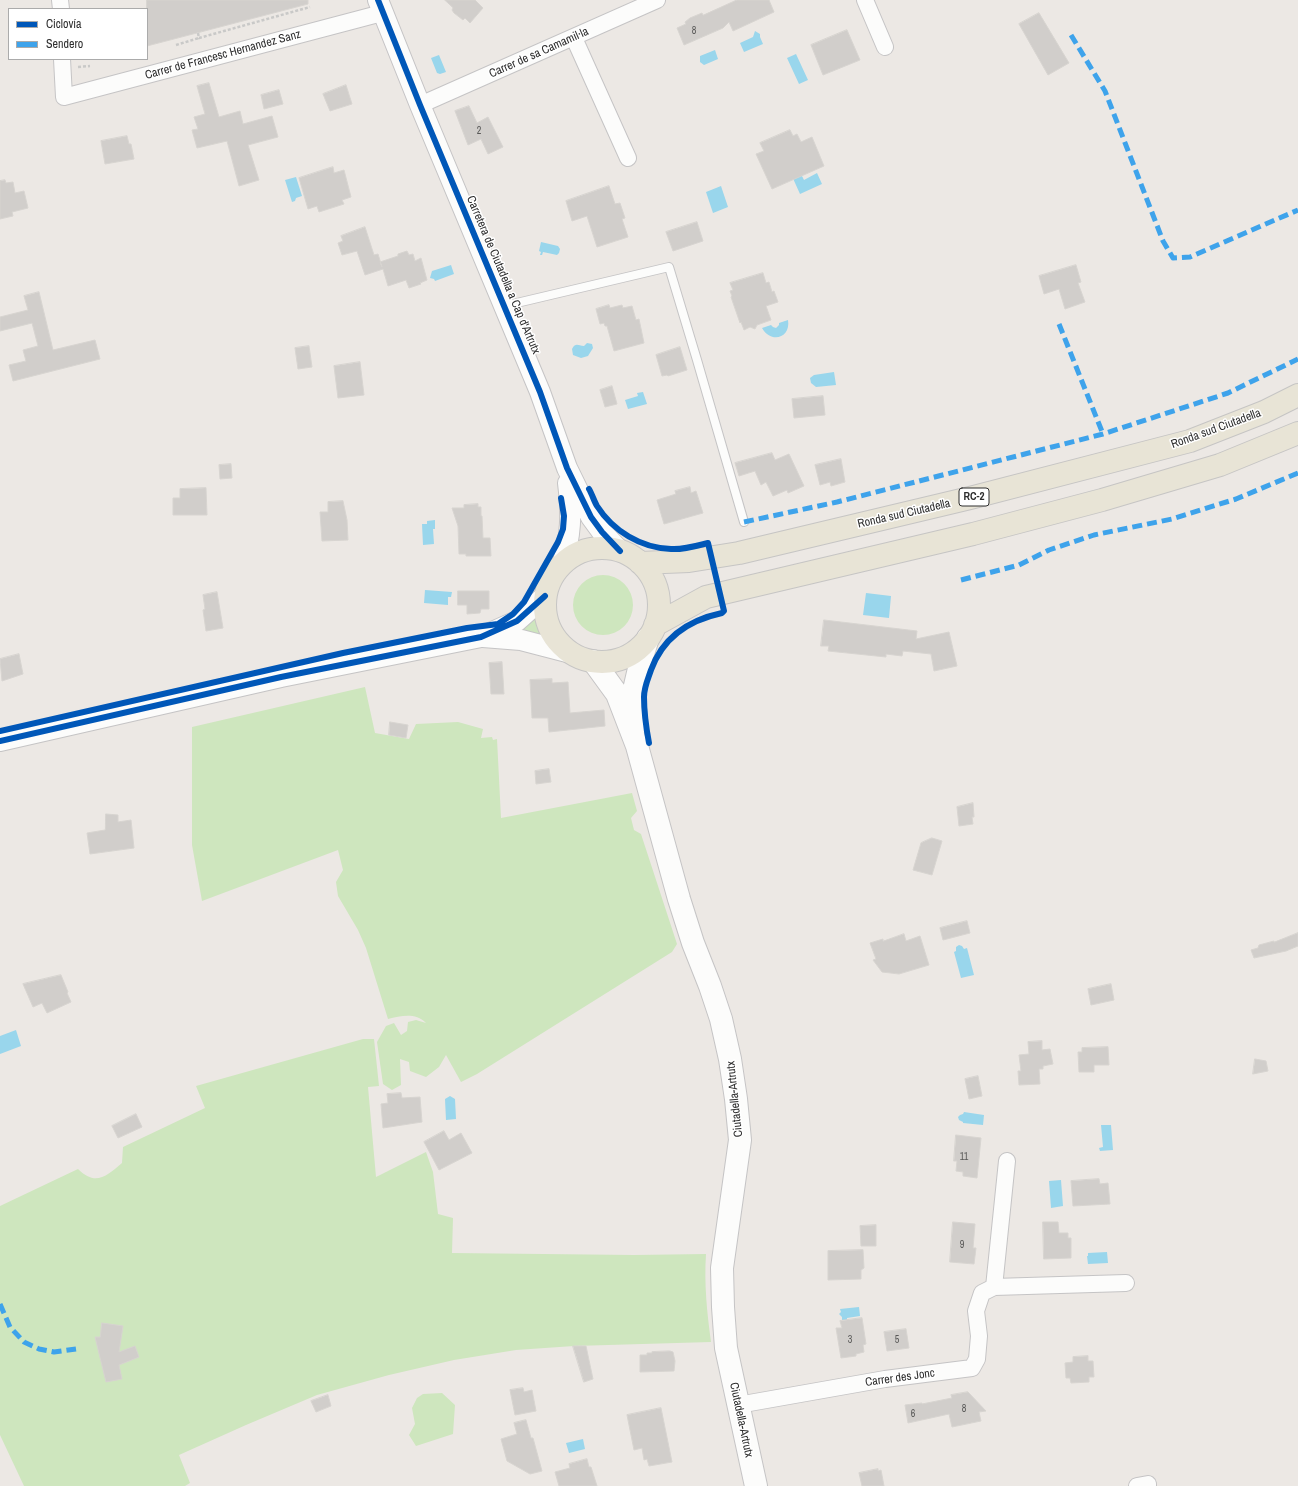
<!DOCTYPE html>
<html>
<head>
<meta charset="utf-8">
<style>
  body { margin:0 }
  #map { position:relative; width:1298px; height:1486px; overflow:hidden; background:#ece8e4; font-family:"Archivo Narrow",sans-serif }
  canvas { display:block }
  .legend { position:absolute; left:8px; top:8px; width:140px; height:52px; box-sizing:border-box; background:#fff; border:1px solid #ababab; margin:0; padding:5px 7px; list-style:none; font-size:12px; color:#2e2e2e }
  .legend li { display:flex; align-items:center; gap:8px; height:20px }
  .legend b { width:20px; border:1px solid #ababab }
</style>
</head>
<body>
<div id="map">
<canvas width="1298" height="1486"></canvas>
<ul class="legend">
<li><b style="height:5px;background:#0057b8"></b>Ciclovía</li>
<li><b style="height:5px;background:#3ea3eb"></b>Sendero</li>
</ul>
</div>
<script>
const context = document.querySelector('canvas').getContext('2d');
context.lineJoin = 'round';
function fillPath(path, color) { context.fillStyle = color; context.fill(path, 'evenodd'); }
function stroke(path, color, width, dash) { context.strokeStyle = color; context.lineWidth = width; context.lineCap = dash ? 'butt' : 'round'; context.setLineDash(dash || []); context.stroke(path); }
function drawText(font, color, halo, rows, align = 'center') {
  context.font = font + ' "Archivo Narrow",sans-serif'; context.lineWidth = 3; context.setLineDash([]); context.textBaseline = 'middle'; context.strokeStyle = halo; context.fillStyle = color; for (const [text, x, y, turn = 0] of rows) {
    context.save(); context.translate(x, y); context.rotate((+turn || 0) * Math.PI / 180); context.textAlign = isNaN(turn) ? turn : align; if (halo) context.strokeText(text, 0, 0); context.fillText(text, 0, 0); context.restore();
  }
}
const green = new Path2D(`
  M573 605a30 30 0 1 1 60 0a30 30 0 1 1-60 0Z
  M534,618L536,619L540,636L525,633L523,627Z
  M365,687L375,733L409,739L416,724L458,722L483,729L481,738L492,737L493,740L497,739L501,818L632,793L637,811L631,818L634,830L641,834L677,944L672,952L477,1074L461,1082L446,1055L439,1067L426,1077L410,1071L409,1062L400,1059L401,1085L392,1090L383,1084L377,1042L386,1026L394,1023L401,1035L407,1031L408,1022L416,1020L426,1023C415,1012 401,1016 388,1019L366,948L358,930L338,896L336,882L343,870L338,850L202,901L192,845V727Z
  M363,1039H374L379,1086L368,1087L376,1177L426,1152L433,1172L438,1214L453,1218L452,1253L634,1255L706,1254C704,1284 707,1312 711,1342L574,1346L516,1350L454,1360L389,1375L317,1395L246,1425L179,1455L190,1483L185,1486H24L0,1435V1206L78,1169C95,1186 106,1177 122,1163L123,1147L205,1108L196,1086Z
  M442,1393L455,1405L453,1434L416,1446L409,1435L415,1424L412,1408L417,1398L423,1394Z`);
const water = new Path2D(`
  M755,31L760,34V37L763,44L744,52L740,43L753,37Z
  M715,50L718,59L704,65L700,62V56Z
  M796,54L808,80L799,84L787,58Z
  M439,55L446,72L440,74L437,73L431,58Z
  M799,170L804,180L817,173L822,184L800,194L791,174Z
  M296,177L302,196L296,198L295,201L292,202L285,180Z
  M721,186L728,207L713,213L706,192Z
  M541,242L558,246L560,249L559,253L557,255L543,252L542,255H540L541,252L539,251Z
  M451,265L454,274L435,281L434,279L430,278L432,271Z
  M788,320C791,338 771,344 762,328L771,325L773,327L776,328L779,325V323Z
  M587,343L592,344L593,348L588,356L581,358L573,355L572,349C576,342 578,346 584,346Z
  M834,372L836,385L816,387L811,383L810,378L814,375Z
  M643,392L647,404L628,409L625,400L638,396L637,393Z
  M435,520V529H433L434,544L423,545L422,524H427V521Z
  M425,590L452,592L451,597H448V605L424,603Z
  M866,593L891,596L889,618L863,615Z
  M959,945L962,946L964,949L967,948L974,975L961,978L954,952L956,951V947Z
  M16,1030L21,1046L0,1054V1036Z
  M450,1096L455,1099L456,1119L446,1120L445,1099Z
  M964,1112L984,1115L983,1125L963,1123V1122L959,1120L958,1117L960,1115L963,1114Z
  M1101,1125H1111L1113,1150L1100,1151L1099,1148L1103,1147Z
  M1061,1180L1063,1206L1051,1208L1049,1181Z
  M1107,1252L1108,1263L1088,1264L1087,1256H1088V1253Z
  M859,1307L860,1316L847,1318V1320H842V1317L839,1314L841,1312L840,1309Z
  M583,1439L585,1449L569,1453L566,1443Z`);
const building = new Path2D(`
  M147,0H308V4L147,46Z
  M445,0H475L483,8L470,23L465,18L463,20L454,13L452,10L453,8Z
  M737,0H769L774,12L733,31L729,22L723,28L684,45L677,28L686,24L685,22L690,18L702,13L703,15Z
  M1039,13L1069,63L1048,75L1019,24Z
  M847,30L860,60L823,75L811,45Z
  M209,83L219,117L240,111L243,124L272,116L278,137L248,145L259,180L239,186L227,141L197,148L192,130L198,129L194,117L205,114L197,86Z
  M346,85L352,104L330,111L323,94Z
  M279,90L283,104L264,109L261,95Z
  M469,106L477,123L488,117L503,147L488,154L481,139L468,145L455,111Z
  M790,130L793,136L797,134L801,142L812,137L824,166L772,189L756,154L764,151L760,143Z
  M127,136L129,144H131L134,159L105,164L101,141Z
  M333,167L334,173L344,170L351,197L342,200L344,204L319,212L317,206L308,209L299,178Z
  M5,180L6,183L13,182L15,193L24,191L28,208L12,212L13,216L0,219V181Z
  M609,186L615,204L620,203L625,218L622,219L628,237L597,247L587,216L572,221L566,201Z
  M697,222L703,241L673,251L666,232Z
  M365,227L374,255L378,254L382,267L380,262L398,256V254L407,251L409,255L413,254L415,261L421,258L427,280L420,283L421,284L409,288L406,280L388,286L383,269L365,275L357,251L342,255L338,243L343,241L341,236Z
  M1076,265L1081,282L1078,283L1085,302L1065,309L1059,289L1044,294L1039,276Z
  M763,273L766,283L769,282L772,292L774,291L778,302L766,306L771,320L757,325L755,329L750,327L744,330L741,322L740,323L731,297L732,296L730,291L733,290L730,283Z
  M39,292L53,350L95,340L100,359L13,381L9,365L26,361L23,350L38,346L32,323L0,331V317L28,310L24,296Z
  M609,305L610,308L622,305L623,308L632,306L636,320L639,319L644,343L614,351L607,326H605L604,323L600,324L596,309Z
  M309,346L312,367L298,369L295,348Z
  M680,347L687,370L668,376L667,375L662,376L656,355Z
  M360,362L364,395L338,398L334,366Z
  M612,386L617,404L605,407L600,390Z
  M823,396L825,415L794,418L792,399Z
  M772,453L775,460L789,454L804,486L788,493L787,490L773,496L766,482L761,485L755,471L739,476L735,463Z
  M841,459L845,482L831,486L830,482L820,485L815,465Z
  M231,464L232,478L220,479L219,465Z
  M690,487L691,493L696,491L703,513L664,524L657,500L676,494L675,491Z
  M206,488L207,515H173V498H180V489Z
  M343,501L347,520L348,540L322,541L320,512H328V502Z
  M478,504V507H481V516H482L483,538H490L491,556H466V554H459L458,526L452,508H464V505Z
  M458,591H489V609H481L480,613L467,614V605H458Z
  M217,592L223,628L206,631L203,610L205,609L203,595Z
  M824,620L917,631L916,639L949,632L957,666L934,671L931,654L903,651L902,656L886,654V657L828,651L829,646H821Z
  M19,654L23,674L2,681L0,659Z
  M502,662L504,694H491L489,663Z
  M552,679V683L568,682L570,713L604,710L605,726L549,732L548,718H532L530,680Z
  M390,722L408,725L406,738L389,735Z
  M549,769L551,782L536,784L535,771Z
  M973,803L974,817H972L973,824L959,826L957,807Z
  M106,814L118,815V822L131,820L134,848L90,854L87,833L105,830Z
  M932,838L942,841L932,875L913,870L921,843Z
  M967,921L970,933L943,940L940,928Z
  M1298,933V946L1286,951L1254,958L1251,950L1258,948L1259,945L1274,941V942Z
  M904,934L906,941L920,936L929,965L899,974L882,972L873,960L876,959L870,943L883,939V941Z
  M61,975L68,992L67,993L71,1002L47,1013L42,1003L33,1007L23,984Z
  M1111,984L1114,1000L1091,1005L1088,989Z
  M1042,1041V1050L1050,1049L1053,1064L1043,1066V1069H1039L1040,1084L1019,1085L1018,1071H1021L1019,1055L1029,1054L1028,1042Z
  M1108,1047L1109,1065H1094V1072H1079L1078,1052H1082V1048Z
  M1255,1059L1266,1061L1268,1071L1253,1074Z
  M978,1076L982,1096L969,1099L965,1079Z
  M401,1093L402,1098L420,1097L422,1122L383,1128L381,1104L388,1103L387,1094Z
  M136,1114L142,1127L118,1138L112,1126Z
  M444,1131L449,1140L461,1133L472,1153L439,1170L424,1142Z
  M956,1135L981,1138L977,1178L963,1176V1172L956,1171L957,1161H954Z
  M1099,1179L1100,1184L1108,1183L1110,1204L1073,1206L1071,1181Z
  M953,1222L975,1224L973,1248H976L974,1264L950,1262Z
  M1043,1222H1058L1059,1233H1068V1238H1071V1258L1044,1259Z
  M876,1225V1246H861L860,1226Z
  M863,1250L864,1268L861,1270V1279L828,1280V1251Z
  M862,1318L866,1344L863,1345L864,1352L856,1354V1356L841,1358L836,1328H842L840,1321Z
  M102,1323L123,1326L119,1352L135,1346L139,1357L119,1365L122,1379L106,1382L95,1337H100Z
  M906,1329L909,1348L887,1351L884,1332Z
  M573,1346H586L593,1379L584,1382Z
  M670,1351L673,1352L675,1361L674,1371L640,1372V1355H647V1353H652V1352Z
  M1088,1356V1361H1093L1094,1377H1089V1382L1071,1383L1070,1378H1066L1065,1363L1073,1362V1357Z
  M523,1388L524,1392L532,1390L536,1411L515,1415L510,1390Z
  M968,1392L986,1411L979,1412L981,1421L952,1427L949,1414L908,1423L905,1405L922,1403V1404L952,1398L951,1395Z
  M328,1395L331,1406L316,1412L311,1401Z
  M661,1408L672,1462L649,1466L647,1459L644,1460L642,1448L634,1450L627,1415Z
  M526,1420L531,1438H533L542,1471L530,1474L507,1461L501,1439L517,1434L514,1423Z
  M587,1459L589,1467H591L597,1486H559L555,1472L570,1468L569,1464Z
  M878,1469V1471L881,1470L884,1486H862L859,1473Z`);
const path = new Path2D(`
  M198,33L199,38L310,7
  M176,45L199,38
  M78,67L90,66`);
const service = new Path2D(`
  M504,306L669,267L697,360L744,522`);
const minor = new Path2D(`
  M60,0L61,9
  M865,0L885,47
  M574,38L628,158
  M62,59L64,97L382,13
  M420,105L657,0
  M994,1287L1007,1161
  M738,1405L885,1379L972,1368L977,1359L979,1336L976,1311L982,1293L994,1287L1126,1283
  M1137,1486L1148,1484V1486`);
const tertiary = new Path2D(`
  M378,0L420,105L540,392L567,468L591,517L602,532L620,551
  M562,565C571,536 572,514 568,483
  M483,637L521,640L571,653
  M0,741L281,677L481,637L517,621L545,596`);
const secondary = new Path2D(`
  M593,661L617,694L637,746L679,899L693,943L710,986L721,1019L730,1059L736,1099L740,1140L722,1268L723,1307L726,1348L756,1486
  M636,725L634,690L641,660L648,638`);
const primary = new Path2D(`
  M545 605a57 57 0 1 1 114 0a57 57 0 1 1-114 0Z
  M640,563L689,561L739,553L970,498L1190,441L1264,412L1298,395
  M655,625L706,597L973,534L1102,500L1220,465L1298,433`);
const quiet = new Path2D(`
  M1071,35L1105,91L1163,241L1173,258L1190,257L1298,210
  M1059,324L1103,434
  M744,522L837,502L1103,434L1228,393L1298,359
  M961,580L1019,565L1049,550L1094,535L1172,519L1236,499L1298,473
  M0,1304L10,1327L24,1342L39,1349L54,1352L76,1349`);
const cycleway = new Path2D(`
  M378,0L420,105L540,392L567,468L591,517L602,532L620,551
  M589,489C592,494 594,501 597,506C613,531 641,548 671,549C683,550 696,546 708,543L724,611L722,613C689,620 663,637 651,670C648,679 644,687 644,697C644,712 646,727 649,743
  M0,731L343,653L467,628L498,624L513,614L524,602L558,542L563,529L564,516L561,498
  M0,741L281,677L481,637L517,621L545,596`);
const numberNames = [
  ["8",694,31],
  ["2",479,131],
  ["11",964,1157],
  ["9",962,1245],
  ["3",850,1340],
  ["5",897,1340],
  ["8",964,1409],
  ["6",913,1414]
];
const shields = [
  [974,497,30]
];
const shieldNames = [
  ["RC-2",974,497]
];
const streetNames = [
  ["Carrer de sa Camamil·la",539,53,-24],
  ["Carrer de Francesc Hernandez Sanz",223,55,-15],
  ["Carretera de Ciutadella a Cap d'Artrutx",503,275,67],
  ["Ronda sud Ciutadella",1216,429,-20],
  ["Ronda sud Ciutadella",904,514,-13],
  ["Ciutadella-Artrutx",735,1099,-96],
  ["Carrer des Jonc",900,1378,-8],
  ["Ciutadella-Artrutx",741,1420,78]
];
fillPath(green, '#cee6be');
fillPath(water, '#99d6ec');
fillPath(building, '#d1cecb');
stroke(building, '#d7d4d0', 1);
stroke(service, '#c5c4c5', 10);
stroke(minor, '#c5c4c5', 18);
stroke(tertiary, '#c5c4c5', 22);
stroke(secondary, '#c5c4c5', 24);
stroke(primary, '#c6c5c4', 24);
stroke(path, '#c9c9c8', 2.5, [3, 2]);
stroke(service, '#fcfcfb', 8);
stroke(minor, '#fcfcfb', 16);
stroke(tertiary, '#fcfcfb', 20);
stroke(secondary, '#fcfcfb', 22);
stroke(primary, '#e8e4d6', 22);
stroke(quiet, '#3ea3eb', 5, [10, 5]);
stroke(cycleway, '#0057b8', 6);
drawText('10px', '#585857', null, numberNames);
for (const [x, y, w] of shields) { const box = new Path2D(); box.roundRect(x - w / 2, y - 9, w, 18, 3); context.fillStyle = '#fff'; context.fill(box); stroke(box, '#2e2e2e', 1); }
drawText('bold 11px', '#2e2e2e', null, shieldNames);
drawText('12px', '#2e2e2e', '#fff', streetNames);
</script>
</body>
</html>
